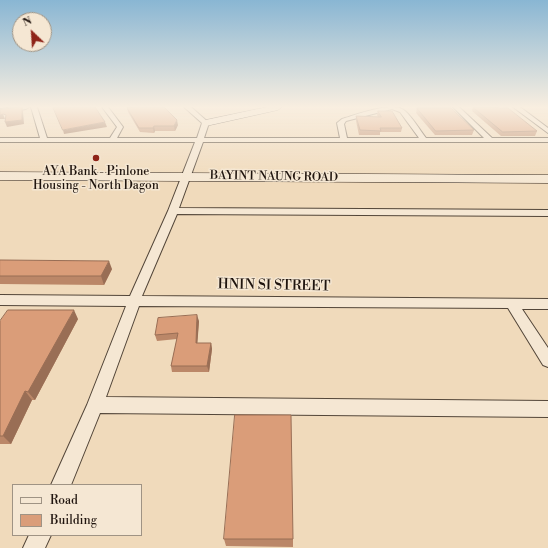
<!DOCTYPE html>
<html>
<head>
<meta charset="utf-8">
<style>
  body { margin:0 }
  #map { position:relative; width:548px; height:548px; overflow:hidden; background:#f0dabb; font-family:"Libre Bodoni",serif }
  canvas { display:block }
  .legend { position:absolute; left:12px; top:484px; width:130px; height:52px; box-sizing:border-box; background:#f5e7d3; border:1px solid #9f9384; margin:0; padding:5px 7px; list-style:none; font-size:12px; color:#1f140e }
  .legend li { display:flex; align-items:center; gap:8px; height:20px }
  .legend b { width:20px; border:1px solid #9f9384 }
  .north { position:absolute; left:12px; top:12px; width:40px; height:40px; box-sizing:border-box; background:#f5e7d3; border:1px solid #9f9384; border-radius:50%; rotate:335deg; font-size:11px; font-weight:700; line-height:16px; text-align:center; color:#1f140e }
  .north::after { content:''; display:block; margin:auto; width:14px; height:18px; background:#8f2418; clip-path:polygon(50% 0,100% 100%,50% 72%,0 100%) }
</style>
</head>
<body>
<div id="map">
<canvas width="548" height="548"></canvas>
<ul class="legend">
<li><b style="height:5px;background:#f5e7d3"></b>Road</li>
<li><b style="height:11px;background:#da9d79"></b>Building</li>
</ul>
<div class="north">N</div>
</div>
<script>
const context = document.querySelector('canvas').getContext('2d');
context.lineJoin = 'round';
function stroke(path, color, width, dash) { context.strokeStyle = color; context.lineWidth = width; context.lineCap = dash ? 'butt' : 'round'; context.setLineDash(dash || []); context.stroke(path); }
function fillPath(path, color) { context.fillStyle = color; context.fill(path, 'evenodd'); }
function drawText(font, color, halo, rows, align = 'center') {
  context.font = font + ' "Libre Bodoni",serif'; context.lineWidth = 3; context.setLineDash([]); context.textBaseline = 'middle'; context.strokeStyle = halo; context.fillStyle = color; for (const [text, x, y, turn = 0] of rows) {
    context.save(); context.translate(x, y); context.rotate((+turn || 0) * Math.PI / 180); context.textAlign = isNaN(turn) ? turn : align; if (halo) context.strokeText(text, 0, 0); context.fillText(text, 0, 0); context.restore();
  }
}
const street = new Path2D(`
  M15,107H29L26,109L0,113V109Z
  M31,107H37L47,138H110L117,127L102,107H108L123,127L117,138H197L202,123L184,107H191L209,123L204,138H340L337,123L342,119C356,115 394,100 405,111C413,118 419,129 426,138H484L453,107H459L492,138H548V142H203L179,208L548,210V216L177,214L142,296L548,299V309H522L548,348V367L543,365L508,308L139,306L106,397L548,401V417L100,413L71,485H51L87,405L126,306L0,305V295L130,296L168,211L195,142H0V138H40ZM392,109L400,112L419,138H347L344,124L346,121Z
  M513,107H520L548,128V133Z
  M29,535H51L45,548H23Z`);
const secondary = new Path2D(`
  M267,107H282L278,110L206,126L201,123L206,120Z
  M0,172L548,175V183L0,180Z`);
const wall = new Path2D(`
  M473,107L537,131L535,136H501L472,111Z
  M127,108L178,125L175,131H155L154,133L140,132L128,112Z
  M417,108L474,130L472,135H435L416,113Z
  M378,111L402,128L401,132H380V135H359L356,121V116L378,117L377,115Z
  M0,260L112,269L104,285L0,284Z
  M78,319L35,400H32L11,444H0V321Z
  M199,321L197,343H211L212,349L209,372H172L171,366L177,339L157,341L155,335Z
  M224,539H293V547L226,546Z`);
const shadedWall = new Path2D(`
  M22,107L23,111L24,124L7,127L5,122Z
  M3,114L5,119H0V115Z
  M177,120L178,125L175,131L174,126Z
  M105,122L107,127L64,134L63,130Z
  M154,126L155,131L154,133L153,128Z
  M109,261L112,269L104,285L101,276Z
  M74,310L78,319L35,400L28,392Z
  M197,315L199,321L197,349L196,343Z
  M211,343L212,349L209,372L207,366Z
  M25,391L32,400L11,444L3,436Z`);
const building = new Path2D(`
  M22,107V120L5,122L6,115L3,114L0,115V110Z
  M53,107H95L105,122L63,130Z
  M134,107H164L177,120L174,126H154L153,128H139L127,108Z
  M473,107L508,108L537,131L503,132Z
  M417,108H451L474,130L436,131Z
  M378,111H392L402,128H380L381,131L360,130L356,116L381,117Z
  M0,260L109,261L101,276H0Z
  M8,310H74L28,392L25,391L3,436H0V321Z
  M197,315L196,343H211L207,366H171L178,333L155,335L158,318Z
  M235,415H291L293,539H224Z`);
const markers = [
  [96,158,4,"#8f2418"]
];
const farPoinames = [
  ["AYA Bank - Pinlone",96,172],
  ["Housing - North Dagon",96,186]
];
const farStreetnames = [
  ["BAYINT NAUNG ROAD",274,177,1]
];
const streetNames = [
  ["HNIN SI STREET",274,286,1]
];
stroke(street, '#534639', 2);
stroke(secondary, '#1f140e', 1);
fillPath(street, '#f5e7d3');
fillPath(secondary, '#f5e7d3');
fillPath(wall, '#bb8768');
fillPath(shadedWall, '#996e55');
fillPath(building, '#da9d79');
stroke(building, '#996e55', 1);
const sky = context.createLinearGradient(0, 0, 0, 184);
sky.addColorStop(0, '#89b6d3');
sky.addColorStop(0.58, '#f8eee0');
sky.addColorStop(1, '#f8eee000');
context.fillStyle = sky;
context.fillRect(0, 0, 548, 184);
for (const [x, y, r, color] of markers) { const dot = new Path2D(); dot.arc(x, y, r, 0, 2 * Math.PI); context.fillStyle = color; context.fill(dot); stroke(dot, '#f5e7d3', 1.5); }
drawText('12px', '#1f140e', '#f5e7d3', farPoinames);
drawText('12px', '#1f140e', '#f5e7d3', farStreetnames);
drawText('14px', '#1f140e', '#f5e7d3', streetNames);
</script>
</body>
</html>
